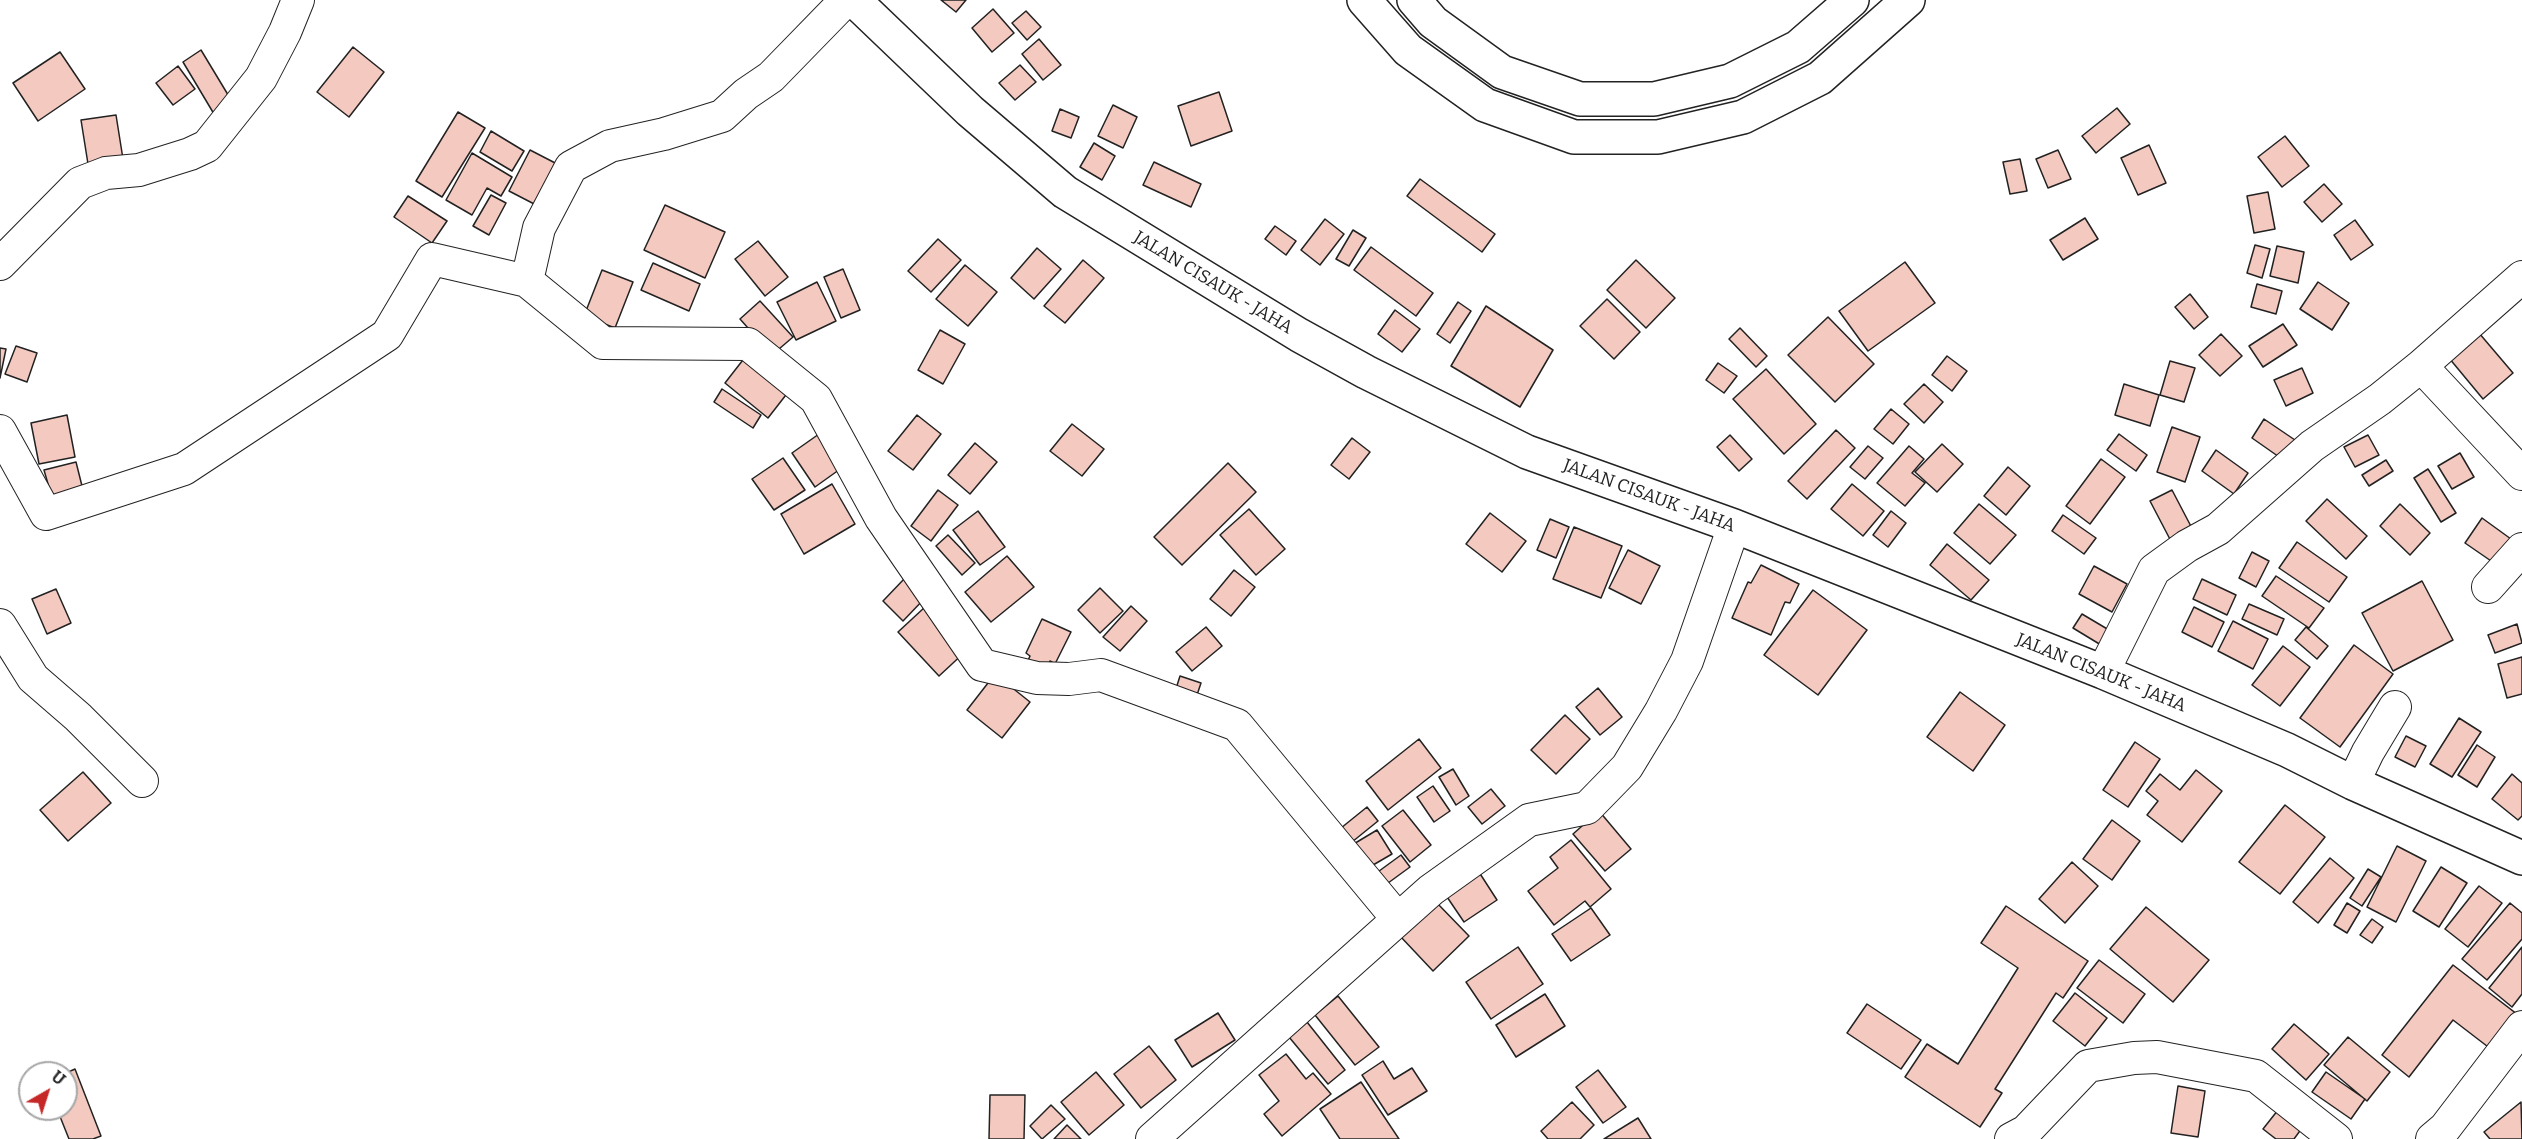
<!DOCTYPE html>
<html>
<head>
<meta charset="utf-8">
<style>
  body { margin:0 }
  #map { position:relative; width:2522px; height:1139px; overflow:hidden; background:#fff; font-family:Bitter,serif }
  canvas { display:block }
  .north { position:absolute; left:18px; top:1061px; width:60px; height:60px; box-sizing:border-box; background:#fff; border:2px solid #a7a7a7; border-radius:50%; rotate:39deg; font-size:16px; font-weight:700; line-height:24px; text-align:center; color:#222 }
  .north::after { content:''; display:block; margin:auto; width:21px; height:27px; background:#c62828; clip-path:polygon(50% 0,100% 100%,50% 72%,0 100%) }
</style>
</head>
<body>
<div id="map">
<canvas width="2522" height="1139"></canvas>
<div class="north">U</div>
</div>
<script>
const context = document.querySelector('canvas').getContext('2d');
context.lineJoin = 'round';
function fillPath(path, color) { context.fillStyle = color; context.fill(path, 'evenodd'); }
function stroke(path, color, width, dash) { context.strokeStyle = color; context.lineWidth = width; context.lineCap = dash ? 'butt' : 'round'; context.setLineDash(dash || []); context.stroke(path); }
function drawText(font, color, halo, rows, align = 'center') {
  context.font = font + ' Bitter,serif'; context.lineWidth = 4.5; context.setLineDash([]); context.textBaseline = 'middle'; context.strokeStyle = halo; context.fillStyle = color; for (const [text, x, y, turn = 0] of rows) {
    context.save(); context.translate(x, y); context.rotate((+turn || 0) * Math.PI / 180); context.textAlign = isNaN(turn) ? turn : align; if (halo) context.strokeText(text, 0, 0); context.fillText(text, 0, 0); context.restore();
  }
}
const building = new Path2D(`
  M941,0H966L956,12Z
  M993,9L1014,33L992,52L972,28Z
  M1026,11L1041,27L1027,40L1012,23Z
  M1039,39L1061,65L1043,80L1022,54Z
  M353,47L384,72L349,117L317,92Z
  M201,50L236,108L217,119L183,62Z
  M60,52L85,89L38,121L13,83Z
  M1020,65L1036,82L1015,100L999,83Z
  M178,66L195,89L173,105L156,83Z
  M1219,92L1232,131L1191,146L1178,106Z
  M1113,105L1137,117L1123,148L1098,136Z
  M2117,108L2130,124L2096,153L2082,136Z
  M1060,109L1079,117L1071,138L1052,131Z
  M458,112L485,128L442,197L416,181Z
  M116,115L123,159L88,164L81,120Z
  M491,131L524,151L512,171L480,152Z
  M2285,136L2309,166L2282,187L2258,157Z
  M1094,143L1115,156L1102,180L1080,167Z
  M2149,145L2166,183L2138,195L2121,158Z
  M530,150L561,166L540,207L509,191Z
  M2058,150L2071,179L2048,188L2036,159Z
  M472,153L512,177L501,196L487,188L472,215L446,200Z
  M2020,159L2027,191L2010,194L2003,162Z
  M1154,162L1201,184L1191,207L1143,185Z
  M1420,179L1495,234L1482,252L1407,196Z
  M2324,184L2342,204L2322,222L2304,202Z
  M2268,192L2275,229L2254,233L2247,196Z
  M491,195L506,203L489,235L473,226Z
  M408,196L447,221L432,243L394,217Z
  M665,205L725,232L705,278L644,250Z
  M2085,218L2098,239L2063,260L2050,240Z
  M1325,219L1344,234L1320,265L1301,250Z
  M2355,220L2373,245L2351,260L2334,235Z
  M1275,226L1296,241L1286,255L1265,239Z
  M1353,230L1366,238L1349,266L1336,259Z
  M938,239L961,260L931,292L908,271Z
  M758,241L788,277L765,296L735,259Z
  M2255,245L2270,249L2262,278L2247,273Z
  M2277,246L2304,252L2298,283L2270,276Z
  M1371,247L1433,293L1416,316L1354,270Z
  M1037,248L1061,269L1034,299L1011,278Z
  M1083,260L1104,278L1065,323L1044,306Z
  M1636,260L1675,298L1646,328L1607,290Z
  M1905,262L1935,303L1868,351L1839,311Z
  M653,263L700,284L689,311L641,290Z
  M965,265L997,292L968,326L936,299Z
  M843,269L860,310L841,318L824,277Z
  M602,270L633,282L615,328L584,316Z
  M817,282L836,321L796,340L777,302Z
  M2318,282L2349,303L2332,330L2300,309Z
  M2257,284L2282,291L2276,314L2251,307Z
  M2190,294L2208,317L2194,329L2175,307Z
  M1607,299L1640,332L1614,359L1580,326Z
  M760,301L793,337L772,355L740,319Z
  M1458,302L1471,311L1450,343L1437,334Z
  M1486,306L1553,350L1520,407L1451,366Z
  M1395,310L1420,329L1402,352L1378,334Z
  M1828,317L1874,364L1835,402L1788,355Z
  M2283,324L2297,345L2263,367L2249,346Z
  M1740,328L1767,356L1756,367L1729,339Z
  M940,330L965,344L943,384L918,370Z
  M2479,333L2513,373L2483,399L2449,358Z
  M2221,334L2242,356L2220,376L2199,355Z
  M16,346L37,353L27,382L5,374Z
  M0,348L6,349L0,378Z
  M746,356L789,391L768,418L725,383Z
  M1947,356L1967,371L1952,391L1932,375Z
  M2170,361L2195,368L2184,402L2160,395Z
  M1718,363L1737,376L1724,393L1706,380Z
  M2302,368L2313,393L2286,406L2274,380Z
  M1766,369L1816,424L1784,454L1733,399Z
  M1924,384L1943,402L1924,423L1904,404Z
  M2124,384L2159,395L2150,426L2115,415Z
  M722,389L761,415L753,428L714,402Z
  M1891,409L1909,424L1893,444L1874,429Z
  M67,415L75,457L39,464L31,423Z
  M917,415L941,434L913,470L888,451Z
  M2264,419L2295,440L2282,459L2252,438Z
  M1072,424L1104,449L1082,476L1050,451Z
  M2172,427L2200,437L2185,482L2157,472Z
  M1836,430L1855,448L1807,499L1788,481Z
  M819,434L843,467L815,487L792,453Z
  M2119,434L2147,455L2136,471L2107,450Z
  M1730,435L1752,459L1739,471L1717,447Z
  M2368,435L2379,455L2355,467L2344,447Z
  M1352,438L1370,452L1349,479L1331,465Z
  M975,443L997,462L970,494L948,475Z
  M1942,444L1963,464L1937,492L1915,472Z
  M1868,446L1883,458L1865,479L1850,467Z
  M1909,446L1924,459L1912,473L1925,483L1905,506L1877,483Z
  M2216,450L2248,473L2234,494L2202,471Z
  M2460,453L2474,477L2452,489L2438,466Z
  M783,458L805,490L774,510L752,479Z
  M2101,459L2125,477L2090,524L2066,506Z
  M2386,460L2393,471L2369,486L2362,475Z
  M76,462L83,490L52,498L44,470Z
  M1228,463L1256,492L1182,565L1154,537Z
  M2008,467L2030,486L2006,515L1984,496Z
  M2428,469L2456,513L2441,522L2414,478Z
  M832,484L855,524L804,554L781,514Z
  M1852,484L1884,511L1863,536L1831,509Z
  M938,490L958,505L931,541L911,526Z
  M2172,490L2195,534L2173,545L2150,501Z
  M2327,499L2367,536L2346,559L2306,521Z
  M1979,504L2016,535L1990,564L1954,533Z
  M2400,504L2430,533L2410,555L2380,526Z
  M1249,509L1285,549L1256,575L1220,535Z
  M978,511L1005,547L980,565L953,530Z
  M1891,511L1906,523L1888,547L1873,535Z
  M1490,513L1526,541L1502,572L1466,544Z
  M2063,515L2096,538L2084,554L2052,531Z
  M2482,518L2511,539L2494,563L2465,543Z
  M1550,519L1569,527L1556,558L1537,550Z
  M1574,527L1622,546L1601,598L1553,579Z
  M948,535L975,563L962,575L936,546Z
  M2297,542L2347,577L2329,602L2279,568Z
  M1947,544L1989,580L1971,600L1930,565Z
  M1628,550L1660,566L1641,604L1609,588Z
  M2252,552L2269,561L2256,587L2239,578Z
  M1007,556L1034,587L991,622L965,592Z
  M1761,565L1799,584L1790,603L1785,602L1771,635L1732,618L1748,582L1751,583Z
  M2094,566L2127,584L2112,612L2079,594Z
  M1234,570L1255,587L1231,616L1210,599Z
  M2276,576L2324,608L2309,628L2262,596Z
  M905,578L926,597L903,621L883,601Z
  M2202,579L2236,595L2227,615L2193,599Z
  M2422,581L2453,640L2393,671L2362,613Z
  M1100,588L1123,611L1100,633L1078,610Z
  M56,589L71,623L47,634L32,599Z
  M1813,590L1867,630L1818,695L1764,655Z
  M2249,604L2284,619L2277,635L2242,619Z
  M1131,606L1147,621L1120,651L1103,637Z
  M925,607L966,651L939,676L898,632Z
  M2194,607L2224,622L2212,647L2182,632Z
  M2082,614L2109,630L2101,645L2073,628Z
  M1042,619L1071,632L1055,664L1050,661L1044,673L1026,665L1030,656L1026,653Z
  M2233,621L2268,639L2253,669L2218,651Z
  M2517,624L2522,643L2495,653L2488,635Z
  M1206,627L1222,646L1192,671L1176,652Z
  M2306,627L2328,646L2317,659L2295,640Z
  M2354,645L2393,674L2340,747L2300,718Z
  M2283,646L2310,667L2280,706L2252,685Z
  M2522,657V694L2507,698L2498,664Z
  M995,674L1030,702L1002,738L967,710Z
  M1180,676L1201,683L1195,701L1174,695Z
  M1598,688L1622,717L1600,735L1576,707Z
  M1960,692L2005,725L1973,771L1927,737Z
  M1565,715L1590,739L1556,774L1531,750Z
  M2459,718L2481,732L2452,777L2430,764Z
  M2406,736L2426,746L2415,767L2395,757Z
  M1419,739L1441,768L1388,810L1366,781Z
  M2135,742L2160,759L2128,807L2103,790Z
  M2477,745L2495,757L2477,787L2458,775Z
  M1453,769L1469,796L1456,805L1439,777Z
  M2196,770L2222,791L2182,842L2147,815L2158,801L2146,791L2160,774L2180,790Z
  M83,772L111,803L68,841L40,810Z
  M2512,774L2522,783V816L2518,820L2492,799Z
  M1433,786L1450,811L1434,822L1417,797Z
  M1491,789L1505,806L1482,824L1468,807Z
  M2285,805L2325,837L2280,894L2239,862Z
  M1367,807L1378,821L1352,842L1341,828Z
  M1403,810L1431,845L1410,862L1382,826Z
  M1599,811L1631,849L1605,871L1573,834Z
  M2112,820L2140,841L2112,880L2083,859Z
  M1377,830L1392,854L1361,872L1347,848Z
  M1571,840L1611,889L1590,907L1585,901L1554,925L1528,891L1558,868L1550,857Z
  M2397,846L2426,861L2396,922L2367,907Z
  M1401,855L1410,867L1384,886L1375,874Z
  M2330,858L2354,878L2318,923L2293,902Z
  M2072,862L2098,886L2065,923L2039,899Z
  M2441,867L2467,883L2439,927L2413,911Z
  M1477,869L1497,900L1464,922L1443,891Z
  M2368,869L2381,877L2362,906L2350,898Z
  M2479,886L2502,903L2468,947L2445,929Z
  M1436,902L1469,936L1433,971L1400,936Z
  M2347,903L2360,911L2347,933L2334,925Z
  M2510,903L2522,913V939L2487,980L2462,959Z
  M2006,906L2088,961L2063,998L2056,993L1995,1089L2002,1093L1980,1127L1905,1077L1927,1044L1958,1064L2018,968L1981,943Z
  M2146,907L2209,960L2173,1002L2110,949Z
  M1591,908L1610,935L1571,961L1552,934Z
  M2372,919L2383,927L2372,943L2360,935Z
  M1518,947L1543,984L1491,1019L1466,982Z
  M2522,947V994L2512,1007L2489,988Z
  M2099,960L2145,994L2123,1023L2077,988Z
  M2453,965L2522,1018L2496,1053L2453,1020L2409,1077L2382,1055Z
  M2075,993L2107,1018L2085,1046L2053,1021Z
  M1545,994L1565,1026L1516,1057L1496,1025Z
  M1338,996L1379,1047L1355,1065L1315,1015Z
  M1867,1004L1921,1040L1901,1069L1847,1033Z
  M1218,1013L1235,1040L1192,1067L1175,1040Z
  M1307,1022L1345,1070L1328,1084L1289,1037Z
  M2294,1024L2329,1054L2306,1080L2272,1049Z
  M2348,1037L2390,1072L2367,1101L2324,1065Z
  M1149,1046L1176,1080L1141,1108L1114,1074Z
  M1286,1054L1306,1079L1313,1073L1331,1094L1282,1136L1264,1114L1279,1101L1259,1075Z
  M1383,1061L1394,1079L1412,1068L1427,1091L1388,1115L1362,1075Z
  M75,1069L101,1136L93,1139H69L57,1109H66V1073Z
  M1598,1070L1626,1107L1603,1123L1576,1087Z
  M1096,1072L1124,1105L1089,1135L1061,1102Z
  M2326,1072L2365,1099L2351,1119L2312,1092Z
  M1361,1082L1399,1139H1340L1320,1109Z
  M2178,1086L2205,1091L2198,1137L2171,1133Z
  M990,1095H1025L1024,1139H989Z
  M1572,1102L1594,1125L1580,1139H1548L1541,1131Z
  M2521,1102L2522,1139H2490L2484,1132Z
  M1051,1105L1065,1119L1042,1139L1030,1126Z
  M2278,1110L2302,1128L2294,1139H2276L2263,1129Z
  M1638,1118L1651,1139H1604Z
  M1067,1125L1081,1139H1054Z`);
const minor = new Path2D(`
  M0,264L80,183L106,173L139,170L190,154L207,146L261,78L285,32L298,0
  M527,281L539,228L571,167L610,146L664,134L722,116L746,94L771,77L846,0
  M2421,366L2522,474
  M0,431L46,514L184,469L387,335L432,259L527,281L603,343L748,344L816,399L881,518L982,665L1037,678L1069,679L1101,675L1237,725L1397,918
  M2488,587L2522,549
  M0,625L33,678L78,717L142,781
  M2103,672L2154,570L2187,546L2218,529L2312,446L2380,399L2421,366L2522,277
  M2353,783L2368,752L2395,707
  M1152,1139L1431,890L1529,820L1587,808L1627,767L1661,711L1687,661L1734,526
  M2011,1139L2026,1131L2088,1066L2134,1058L2157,1057L2256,1076L2336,1139
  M2432,1139L2445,1128L2522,1027`);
const major = new Path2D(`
  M854,0L970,111L1065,192L1299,335L1366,372L1527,452L1734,526L2103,672L2287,750L2353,783L2522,858`);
const highway = new Path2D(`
  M1364,0L1408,50L1485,105L1574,137H1658L1743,117L1820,78L1908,0
  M1414,0L1433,22L1502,72L1580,99H1654L1730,81L1798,47L1852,0`);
const streetNames = [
  ["JALAN CISAUK - JAHA",1213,283,31],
  ["JALAN CISAUK - JAHA",1649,496,20],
  ["JALAN CISAUK - JAHA",2101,673,22]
];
fillPath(building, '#f3c9c0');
stroke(building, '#222', 1.5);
stroke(minor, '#222', 34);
stroke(major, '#222', 36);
stroke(highway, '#222', 36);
stroke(minor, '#fff', 32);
stroke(major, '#fff', 33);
stroke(highway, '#fff', 33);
drawText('18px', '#222', '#fff', streetNames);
</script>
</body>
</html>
